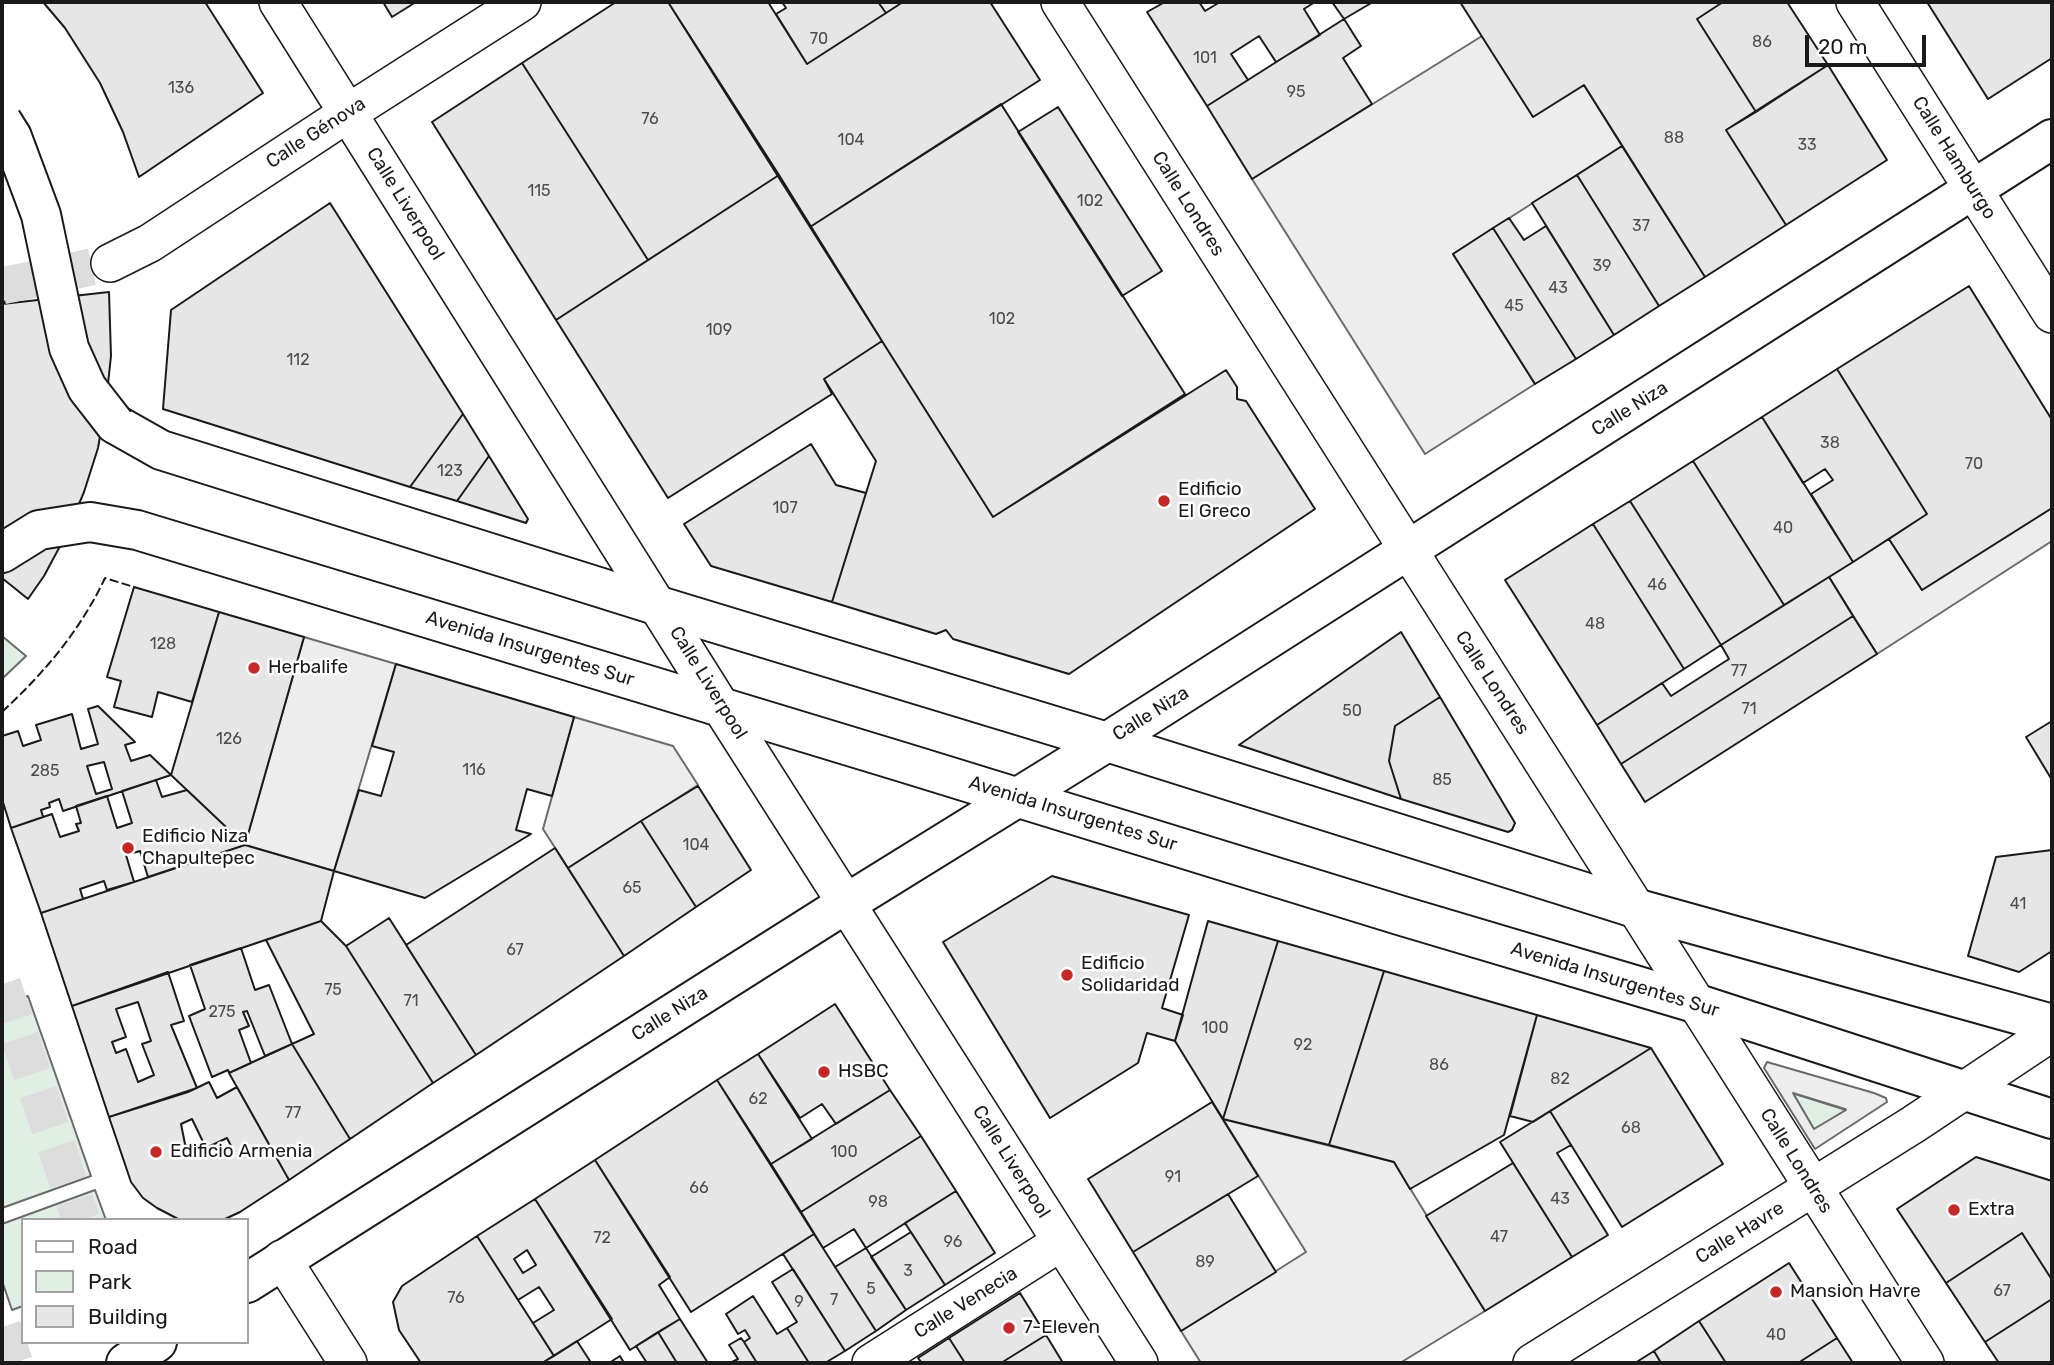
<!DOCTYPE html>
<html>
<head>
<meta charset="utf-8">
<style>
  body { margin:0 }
  #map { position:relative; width:2054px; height:1365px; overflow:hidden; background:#fff; font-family:Rubik,sans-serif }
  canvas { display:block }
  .frame { position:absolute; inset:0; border:4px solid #1a1a1a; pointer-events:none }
  .legend { position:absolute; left:21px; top:1218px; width:228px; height:126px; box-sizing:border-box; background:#fff; border:2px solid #a3a3a3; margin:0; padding:9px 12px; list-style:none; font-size:21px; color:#1a1a1a }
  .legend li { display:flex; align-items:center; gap:14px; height:35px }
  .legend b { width:35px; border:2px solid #a3a3a3 }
  .scale { position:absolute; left:1805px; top:35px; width:121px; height:32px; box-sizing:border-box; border:4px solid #1a1a1a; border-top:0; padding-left:9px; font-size:21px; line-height:24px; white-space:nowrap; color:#1a1a1a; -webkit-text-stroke:5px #fff; paint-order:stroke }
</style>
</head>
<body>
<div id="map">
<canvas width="2054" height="1365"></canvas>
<div class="frame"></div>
<ul class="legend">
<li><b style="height:9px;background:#fff"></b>Road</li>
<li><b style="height:19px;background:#e0efe3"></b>Park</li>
<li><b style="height:19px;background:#e6e6e6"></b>Building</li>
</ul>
<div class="scale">20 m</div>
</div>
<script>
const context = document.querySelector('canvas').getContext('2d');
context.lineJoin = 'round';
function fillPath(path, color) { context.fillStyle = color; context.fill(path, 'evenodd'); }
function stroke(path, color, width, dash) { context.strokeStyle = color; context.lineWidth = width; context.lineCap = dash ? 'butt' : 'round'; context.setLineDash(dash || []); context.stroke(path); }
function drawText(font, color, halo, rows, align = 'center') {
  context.font = font + ' Rubik,sans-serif'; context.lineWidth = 5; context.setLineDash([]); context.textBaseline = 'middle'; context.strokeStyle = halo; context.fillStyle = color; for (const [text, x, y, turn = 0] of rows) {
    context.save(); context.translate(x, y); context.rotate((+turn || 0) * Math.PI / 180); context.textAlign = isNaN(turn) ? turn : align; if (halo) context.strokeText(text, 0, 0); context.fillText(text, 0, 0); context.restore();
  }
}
const green = new Path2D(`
  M2,636L26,656L2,679Z
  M28,996L91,1176L2,1208V1005Z
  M1792,1093L1846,1110L1814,1130Z
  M95,1190L106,1220H23V1306L12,1310L2,1281V1224Z`);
const parking = new Path2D(`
  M1482,36L1534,116L1584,85L1622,146L1453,254L1535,384L1425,454L1252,179Z
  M2052,508V541L1877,654L1829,577L1889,539L1922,590Z
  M304,637L396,664L334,871L245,845Z
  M574,717L673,746L698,785L568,868L543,829Z
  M1767,1062L1874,1093L1886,1098L1887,1102L1815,1149L1764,1068ZM1793,1093L1845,1109L1846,1110L1814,1129Z
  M1223,1119L1394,1162L1485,1311L1400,1363H1201L1181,1331L1306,1252Z`);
const building = new Path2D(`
  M43,2H205L263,93L139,177L123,132L100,83L65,28Z
  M383,2H416L392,17Z
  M616,2H668L779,175L648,260L522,63Z
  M668,2H768L807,64L903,2H990L1040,80L810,227Z
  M782,2H878L886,13L807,64L776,14L786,8Z
  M878,2H903L886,13Z
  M1165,2H1199L1205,11L1220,2H1315L1304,9L1320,35L1276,62L1259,36L1231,54L1248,80L1207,106L1147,12Z
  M1332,2H1373L1344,19Z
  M1460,2H1723L1697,19L1756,112L1726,130L1786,225L1705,277L1584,85L1533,117Z
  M1723,2H1787L1828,65L1756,112L1697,19Z
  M1927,2H2052V58L1988,99Z
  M1344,19L1361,46L1343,58L1372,104L1252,179L1207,106Z
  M522,63L648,260L556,320L432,122Z
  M1828,65L1887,160L1786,225L1726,130Z
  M1001,104L1185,394L993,517L810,227Z
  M1058,107L1162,271L1122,296L1018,132Z
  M1622,146L1705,277L1659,306L1577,175Z
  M779,175L882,341L824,379L832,394L668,498L556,320Z
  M1577,175L1659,306L1614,335L1532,203Z
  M330,203L463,414L410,487L163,409L171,310Z
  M1509,218L1524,240L1546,226L1614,335L1576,359L1493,228Z
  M1493,228L1576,359L1535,384L1453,254Z
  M2,263L9,301L2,302Z
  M1969,286L2052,420V508L1922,590L1889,539L1927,514L1837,369Z
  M109,292L111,356L106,402L98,448L84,492L66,535L44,576L28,599L2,578V304Z
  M882,341L993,517L1226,370L1237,387V399L1246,401L1315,509L1069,674L953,639L946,630L936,634L832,602L876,461L824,379Z
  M1837,369L1927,514L1853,562L1811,494L1833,480L1825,469L1803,483L1762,417Z
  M463,414L489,456L457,501L410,487Z
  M1762,417L1853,562L1784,605L1693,461Z
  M811,444L836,485L866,493L832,602L711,566L684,524Z
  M489,456L528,519L526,523L457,501Z
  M1693,461L1784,605L1721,645L1630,501Z
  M1630,501L1721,645L1684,669L1593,524Z
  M1593,524L1684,669L1597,725L1505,580Z
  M1829,577L1853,616L1621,764L1597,725L1662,683L1671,696L1729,659L1721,645Z
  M134,587L219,612L192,702L158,692L152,717L114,707L121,681L107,677Z
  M219,612L304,637L245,845L171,775Z
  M1853,616L1877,654L1645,802L1621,764Z
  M1401,632L1440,697L1395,726L1389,761L1401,799L1239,745Z
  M396,664L574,717L552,796L527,789L516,830L531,834L425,898L334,871L359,790L381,796L394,752L372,746Z
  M1440,697L1515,823L1512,830L1508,832L1401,799L1389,761L1395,726Z
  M98,706L135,742L125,745L131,761L150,755L171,775L63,811L59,799L49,803L50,807L41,810L43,817L11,828L2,799V736L18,731L23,746L41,740L36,725L72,714L81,749L98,744L88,709ZM104,762L112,789L96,794L87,766Z
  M2052,721V780L2026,737Z
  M156,780L162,797L187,790L245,845L148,877L140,851L126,855L134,882L107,890L104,881L80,889L83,899L41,913L11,828L52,814L60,837L79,831L76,824L81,823L76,806L107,796L117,828L132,823L122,791Z
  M698,786L751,870L696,907L641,821Z
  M641,821L696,907L624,956L568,868Z
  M245,845L334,871L321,921L72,1006L41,913Z
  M555,848L624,956L476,1055L406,945Z
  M2052,850V951L2019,972L1968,956L1996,857Z
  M1052,876L1189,915L1162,1008L1183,1015L1175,1041L1147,1033L1138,1063L1050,1118L943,942Z
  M389,918L476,1055L433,1083L346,946Z
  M321,921L346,946L433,1083L350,1139L292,1044L314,1034L266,940Z
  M1208,921L1278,941L1223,1119L1175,1041Z
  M1278,941L1384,971L1329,1145L1223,1119Z
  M241,948L255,990L269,985L292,1044L265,1056L247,1011L243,1012L249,1026L239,1030L251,1063L229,1073L228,1070L212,1077L189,1016L205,1009L190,965Z
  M1384,971L1537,1015L1504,1135L1410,1189L1394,1162L1329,1145Z
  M168,972L184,1021L171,1025L197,1088L109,1117L72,1006ZM138,1002L151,1041L142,1044L154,1075L138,1082L126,1049L116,1053L112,1042L126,1037L116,1009Z
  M835,1004L890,1090L836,1124L822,1104L800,1118L758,1054Z
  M1537,1015L1651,1048L1533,1122L1510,1116Z
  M292,1044L350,1139L289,1180L229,1073Z
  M1651,1048L1723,1164L1622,1227L1550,1111Z
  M758,1054L812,1139L771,1164L717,1080Z
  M717,1080L814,1234L691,1312L595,1160Z
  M209,1082L217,1098L237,1087L289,1180L240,1212L225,1219L180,1220L157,1208L143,1198L131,1182L109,1117L188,1092ZM192,1119L206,1148L227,1138L232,1148L216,1156H195L185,1144L181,1124Z
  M890,1090L921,1136L801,1212L771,1164Z
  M1212,1102L1258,1176L1133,1252L1088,1179Z
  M1550,1111L1571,1145L1557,1153L1608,1235L1572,1257L1500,1142Z
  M921,1136L956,1191L866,1248L854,1229L823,1248L801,1212Z
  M1976,1157L2052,1181V1280L2022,1233L1946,1283L1897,1209Z
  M595,1160L670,1277L659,1285L680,1319L630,1350L535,1199Z
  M1513,1163L1572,1257L1485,1311L1426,1216Z
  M956,1191L995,1253L945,1285L905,1223Z
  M1228,1194L1276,1272L1181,1331L1133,1252Z
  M535,1199L612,1319L554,1356L533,1323L554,1310L539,1287L518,1300L477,1236ZM527,1250L536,1265L523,1273L514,1259Z
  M911,1232L945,1285L906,1310L871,1257Z
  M2022,1233L2052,1280V1299L1985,1342L1946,1283Z
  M814,1234L876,1331L845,1351L783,1254Z
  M477,1236L554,1356L542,1363H421L399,1330L393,1302L402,1286Z
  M866,1248L906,1310L876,1331L835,1267Z
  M1789,1263L1837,1338L1798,1363H1726L1699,1321Z
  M793,1269L845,1351L825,1363H809L787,1328L797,1322L772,1282Z
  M1020,1293L1046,1335L1001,1363H965L949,1338Z
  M753,1296L777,1334L787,1328L809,1363H757L744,1342L750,1338L745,1330L738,1334L726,1314Z
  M2052,1299V1363H1999L1985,1342Z
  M680,1319L708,1363H677L658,1332Z
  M1699,1321L1726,1363H1661L1654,1351Z
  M658,1332L677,1363H647L636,1346Z
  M1046,1335L1063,1363H1001Z
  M741,1338L744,1342L757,1363H730L738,1359L729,1345Z
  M949,1338L965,1363H922L918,1358Z
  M1837,1338L1853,1363H1798Z
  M577,1341L590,1361L586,1363H542Z
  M1654,1351L1661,1363H1635Z
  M620,1356L624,1363H609Z`);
const streetTunnel = new Path2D(`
  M2,286L110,263`);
const primaryTunnel = new Path2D(`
  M2,984L81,1220
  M2,1327L14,1363`);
const street = new Path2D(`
  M278,2L721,707L1139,1363
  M1060,2L1925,1363
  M1855,2L2052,314
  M110,263L150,243L348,113L522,2
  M282,1259L348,1363
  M871,1363L1061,1242
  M1532,1363L1914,1124L2052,1032`);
const secondary = new Path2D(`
  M115,424L161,450L659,606L1107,742L1635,908L2052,1024
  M2,553L39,530L90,522L137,530L902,762L1399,915L1695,1003L2052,1119
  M247,1283L847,903L1107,742L2052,139
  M126,1363L157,1342`);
const secondaryBridge = new Path2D(`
  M2,121L12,137L41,215L69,348L87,388L115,424`);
const fence = new Path2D(`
  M2,712C44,673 80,631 105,578L134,587`);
const markers = [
  [1164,501,7,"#c62828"],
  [254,668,7,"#c62828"],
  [128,848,7,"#c62828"],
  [1067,975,7,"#c62828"],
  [824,1072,7,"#c62828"],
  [156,1152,7,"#c62828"],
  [1954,1210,7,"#c62828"],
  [1776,1292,7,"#c62828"],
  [1009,1328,7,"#c62828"]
];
const numberNames = [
  ["70",819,39],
  ["86",1762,42],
  ["101",1205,58],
  ["136",181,88],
  ["95",1296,92],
  ["76",650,119],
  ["88",1674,138],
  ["104",851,140],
  ["33",1807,145],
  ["115",539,191],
  ["102",1090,201],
  ["37",1641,226],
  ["39",1602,266],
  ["43",1558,288],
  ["45",1514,306],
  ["102",1002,319],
  ["109",719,330],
  ["112",298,360],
  ["38",1830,443],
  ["70",1974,464],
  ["123",450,471],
  ["107",785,508],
  ["40",1783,528],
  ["46",1657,585],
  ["48",1595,624],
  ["128",163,644],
  ["77",1739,671],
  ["71",1749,709],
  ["50",1352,711],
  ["126",229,739],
  ["116",474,770],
  ["285",45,771],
  ["85",1442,780],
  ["104",696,845],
  ["65",632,888],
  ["41",2018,904],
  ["67",515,950],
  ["75",333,990],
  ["71",411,1001],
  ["275",222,1012],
  ["100",1215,1028],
  ["92",1303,1045],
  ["86",1439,1065],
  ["82",1560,1079],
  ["62",758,1099],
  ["77",293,1113],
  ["68",1631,1128],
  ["100",844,1152],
  ["91",1173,1177],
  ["66",699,1188],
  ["43",1560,1199],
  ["98",878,1202],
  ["47",1499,1237],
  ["72",602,1238],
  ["96",953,1242],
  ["89",1205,1262],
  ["3",908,1271],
  ["5",871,1289],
  ["67",2002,1291],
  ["76",456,1298],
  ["7",834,1300],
  ["9",799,1302],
  ["40",1776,1335]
];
const streetNames = [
  ["Calle Génova",316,133,-33],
  ["Calle Hamburgo",1954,158,58],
  ["Calle Liverpool",405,204,58],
  ["Calle Londres",1188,204,58],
  ["Calle Niza",1630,409,-32],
  ["Avenida Insurgentes Sur",530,649,17],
  ["Calle Liverpool",708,683,58],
  ["Calle Londres",1492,683,57],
  ["Calle Niza",1151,714,-32],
  ["Avenida Insurgentes Sur",1073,814,17],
  ["Avenida Insurgentes Sur",1615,980,17],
  ["Calle Niza",670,1014,-32],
  ["Calle Londres",1796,1161,58],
  ["Calle Liverpool",1011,1162,58],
  ["Calle Havre",1740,1233,-32],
  ["Calle Venecia",966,1303,-32]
];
const poiNames = [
  ["Edificio",1178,490],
  ["El Greco",1178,512],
  ["Herbalife",268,668],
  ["Edificio Niza",142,837],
  ["Chapultepec",142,859],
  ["Edificio",1081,964],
  ["Solidaridad",1081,986],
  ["HSBC",838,1072],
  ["Edificio Armenia",170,1152],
  ["Extra",1968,1210],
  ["Mansion Havre",1790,1292],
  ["7-Eleven",1023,1328]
];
fillPath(green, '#e0efe3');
stroke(green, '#6a6a6a', 2);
fillPath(parking, '#ededed');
stroke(parking, '#6a6a6a', 2);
fillPath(building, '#e6e6e6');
stroke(building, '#1a1a1a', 2);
stroke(streetTunnel, '#ddd', 37, [37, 18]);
stroke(primaryTunnel, '#ddd', 38, [38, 19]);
stroke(street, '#1a1a1a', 40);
stroke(secondary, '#1a1a1a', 42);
stroke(street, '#fff', 37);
stroke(secondary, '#fff', 38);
stroke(secondaryBridge, '#1a1a1a', 42, []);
stroke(secondaryBridge, '#fff', 38);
stroke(fence, '#1a1a1a', 2, [9, 3.5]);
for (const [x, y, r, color] of markers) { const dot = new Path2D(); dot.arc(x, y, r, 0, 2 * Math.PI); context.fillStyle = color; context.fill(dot); stroke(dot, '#fff', 2.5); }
drawText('16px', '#4d4d4d', null, numberNames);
drawText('19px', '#1a1a1a', '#fff', streetNames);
drawText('19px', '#1a1a1a', '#fff', poiNames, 'left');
</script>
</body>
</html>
